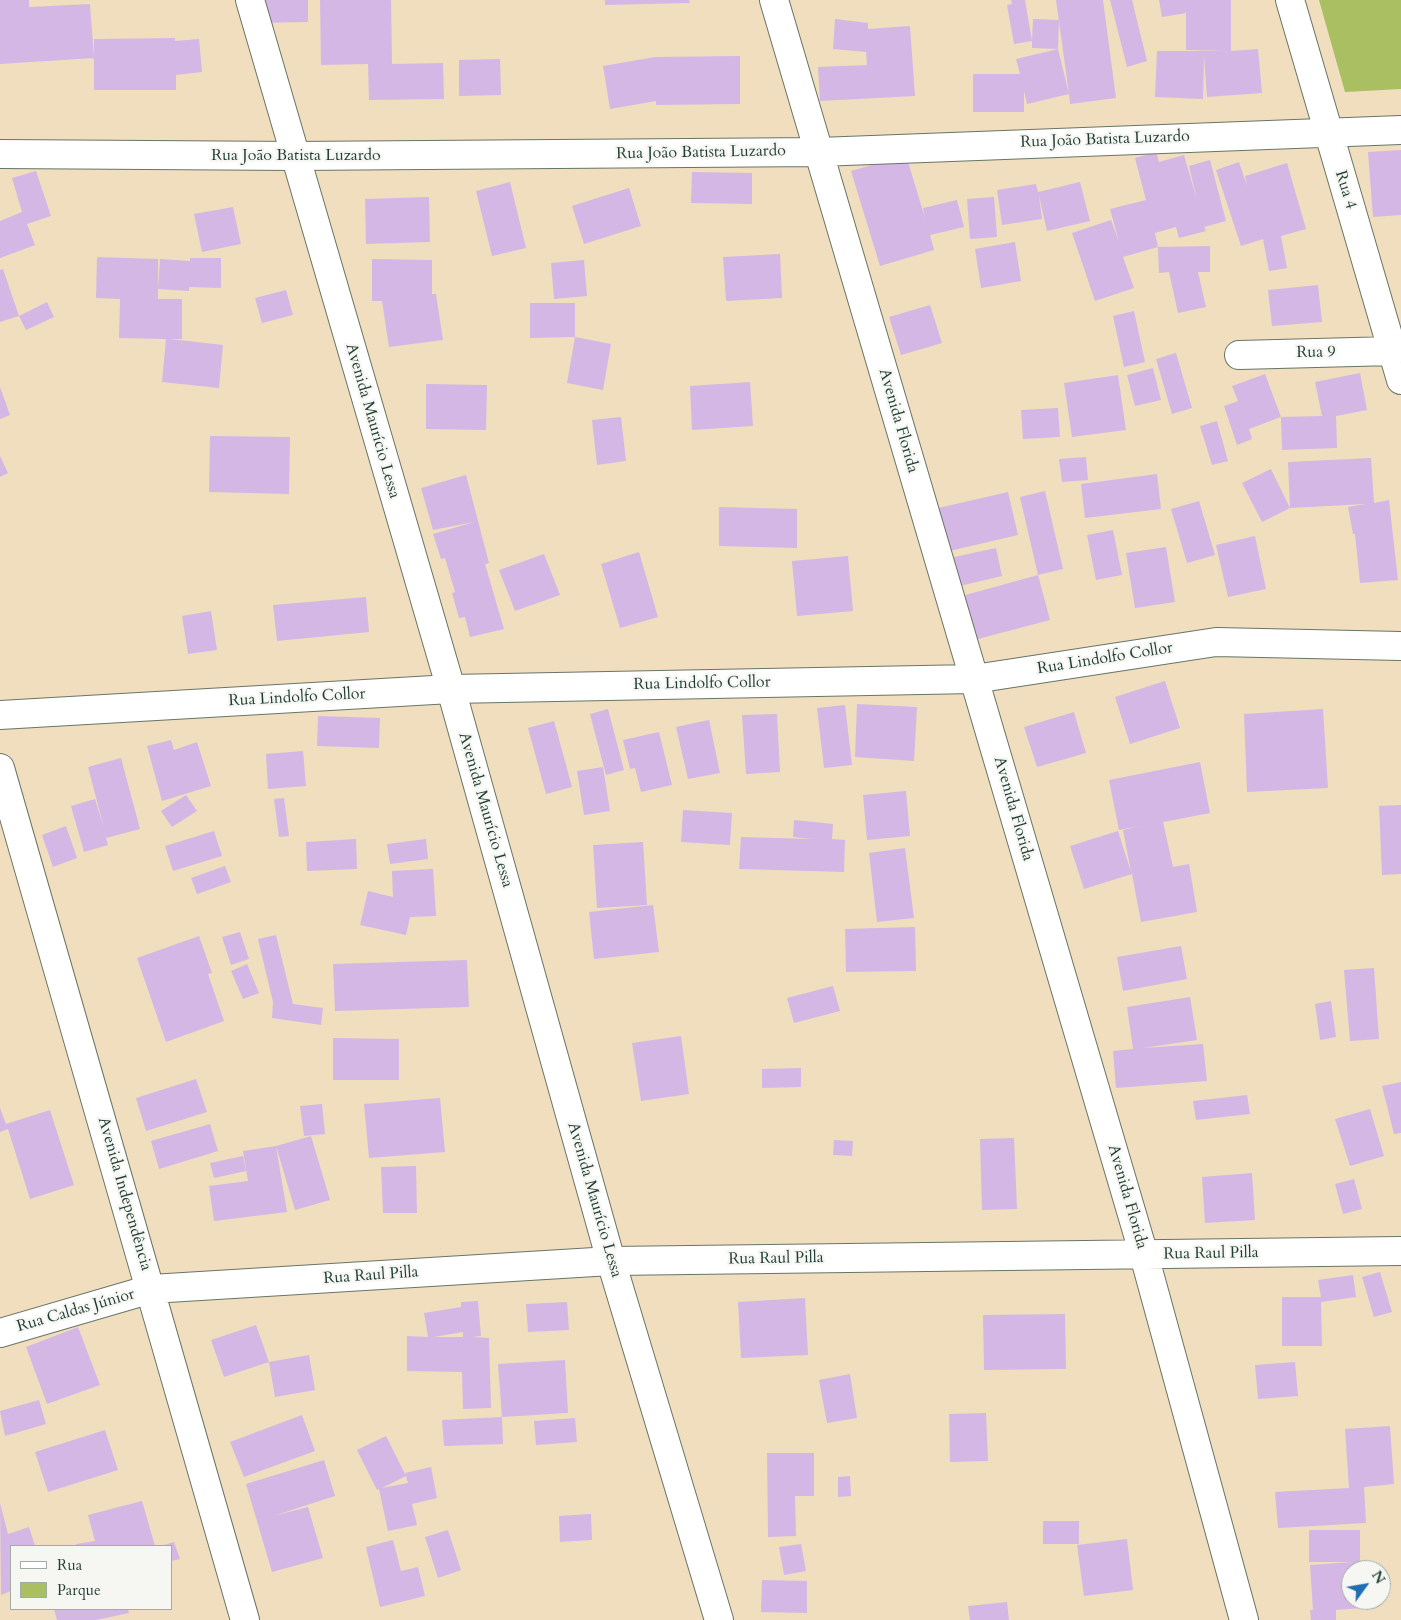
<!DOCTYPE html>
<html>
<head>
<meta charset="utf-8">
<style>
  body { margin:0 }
  #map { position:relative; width:1401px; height:1620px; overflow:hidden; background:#f0debf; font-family:Cardo,serif }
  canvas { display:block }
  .legend { position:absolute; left:10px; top:1545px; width:162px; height:65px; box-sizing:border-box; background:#f6f6f2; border:1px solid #a0aca6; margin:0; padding:6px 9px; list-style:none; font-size:15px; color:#1f3d34 }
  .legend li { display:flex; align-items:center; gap:10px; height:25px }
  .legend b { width:25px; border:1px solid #a0aca6 }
  .north { position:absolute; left:1341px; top:1560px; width:50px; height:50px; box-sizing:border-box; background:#f6f6f2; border:1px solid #a0aca6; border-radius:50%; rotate:58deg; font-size:14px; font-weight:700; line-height:20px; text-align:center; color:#1f3d34 }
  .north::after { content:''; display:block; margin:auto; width:18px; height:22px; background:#1f6fb2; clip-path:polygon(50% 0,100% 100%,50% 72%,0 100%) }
</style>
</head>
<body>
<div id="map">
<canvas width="1401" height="1620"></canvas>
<ul class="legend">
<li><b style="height:6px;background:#fff"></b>Rua</li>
<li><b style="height:14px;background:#aabe62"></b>Parque</li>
</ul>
<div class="north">N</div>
</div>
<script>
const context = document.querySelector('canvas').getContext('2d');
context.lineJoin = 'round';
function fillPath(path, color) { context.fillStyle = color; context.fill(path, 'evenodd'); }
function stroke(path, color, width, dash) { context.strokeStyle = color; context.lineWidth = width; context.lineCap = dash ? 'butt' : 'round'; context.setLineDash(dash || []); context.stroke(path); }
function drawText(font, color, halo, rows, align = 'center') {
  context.font = font + ' Cardo,serif'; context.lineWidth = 4.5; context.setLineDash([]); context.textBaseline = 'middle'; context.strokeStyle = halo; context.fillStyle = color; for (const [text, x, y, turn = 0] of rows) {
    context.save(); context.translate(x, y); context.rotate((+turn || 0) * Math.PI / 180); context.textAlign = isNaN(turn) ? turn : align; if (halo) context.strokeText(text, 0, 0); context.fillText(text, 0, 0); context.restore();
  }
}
const green = new Path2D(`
  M1319,0H1401V89L1345,92Z`);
const building = new Path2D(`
  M0,0H29V7L90,4L94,58L0,64Z
  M259,0H308V22L259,23Z
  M320,0H391L392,64L443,63L444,99L369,100L368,64L321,65Z
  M605,0H689L690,3L605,5Z
  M1011,0H1025L1032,41L1033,19L1059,20L1058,49L1032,48V41L1014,44L1007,5L1012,4Z
  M1056,0H1103L1116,98L1070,104L1069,94L1027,104L1024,91V112H973V74H1020L1016,59L1058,49L1069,94Z
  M1110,0H1132L1147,61L1127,67Z
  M1159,0H1231V51L1258,49L1262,93L1207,97L1204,55L1203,99L1155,97L1157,51H1229L1186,50V13L1162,17Z
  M835,19L868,23V29L910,26L915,96L820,101L818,67L867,65L866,52L833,49Z
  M175,38V41L199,39L202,72L176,75V90H94V39Z
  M740,56V104L656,105V101L610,109L603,66L655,57Z
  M500,59L501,95L459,96V60Z
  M1401,150V215L1373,217L1368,152Z
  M1156,152L1159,162L1184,155L1197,200L1189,166L1210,160L1226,221L1204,227L1206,231L1179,238L1176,227L1155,233L1158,247L1123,257L1134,288L1095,301L1072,233L1111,220L1119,242L1110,209L1146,200L1135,158Z
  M906,155L925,218L923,208L957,200L964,227L930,235L934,250L880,266L851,171Z
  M1239,162L1247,186L1245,176L1287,163L1306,229L1281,236L1287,268L1269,271L1263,239L1241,246L1216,170Z
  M36,171L51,216L27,224L35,245L0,258V221L22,212L12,178Z
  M692,172L752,173V204L691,203Z
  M510,182L526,248L492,256L476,191Z
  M1080,182L1090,221L1047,231L1039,196L1042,219L1002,225L997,190L1036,184L1038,192Z
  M629,188L641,226L584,244L572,206Z
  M429,197L430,242L366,244L365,199Z
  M994,197L997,237L970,239L967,199Z
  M233,207L241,244L202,252L194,214Z
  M1015,242L1021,281L981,288L975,249Z
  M1210,246V272H1198L1206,307L1178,313L1169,272L1159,273L1158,247Z
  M780,254L782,298L726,301L723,257Z
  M97,257L158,259V299H182V339H170L223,345L219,388L162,382L166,339L119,338L120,299L96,298Z
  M190,258H221V288L189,287V291L158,289L160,259L190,261Z
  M372,259L432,260V294H436L443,340L389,347L382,301H372Z
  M584,260L587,296L554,299L551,263Z
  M3,269L19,316L47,302L54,317L26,330L19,316L0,322V270Z
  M1318,285L1322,322L1272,326L1268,290Z
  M286,290L293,315L262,323L255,298Z
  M530,303H575V337L530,338Z
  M930,305L942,343L901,355L889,317Z
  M1134,311L1145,362L1124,367L1113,316Z
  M575,337L611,344L603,390L567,383Z
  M1176,353L1192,408L1172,414L1156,359Z
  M1153,368L1161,400L1135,406L1127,375Z
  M1360,373L1367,410L1336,416L1337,448L1282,450L1281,417L1322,416L1315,382Z
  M1265,374L1281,417L1249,429L1252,439L1237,445L1224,406L1238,401L1232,386Z
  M1118,375L1126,430L1072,437L1064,383Z
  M750,382L753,426L692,430L690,386Z
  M426,384L487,385L486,430L426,429Z
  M0,387L10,415L0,419Z
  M1058,408L1060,437L1023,439L1021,410Z
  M621,417L626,461L597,465L592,420Z
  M1217,421L1228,461L1212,465L1200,426Z
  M210,436L290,437L289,494L209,492Z
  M0,456L8,473L0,477Z
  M1086,457L1088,480L1062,482L1059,459Z
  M1371,458L1374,503L1389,500L1398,580L1360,583L1355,534H1353L1348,507L1366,504L1290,508L1262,522L1242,483L1271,469L1290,508L1288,462Z
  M1157,474L1161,509L1085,518L1081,484Z
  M466,475L489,563L485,564L504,629L470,637L465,617L459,618L452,593L455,592L445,558L441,559L433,534L474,522L433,530L421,488Z
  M1045,491L1063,569L1038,575L1050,620L974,640L962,596L1038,575L1020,497Z
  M1008,492L1018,535L945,552L934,509Z
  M1199,501L1215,555L1187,563L1171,509Z
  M719,507L797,509V548L719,546Z
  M1113,530L1122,575L1096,580L1087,535Z
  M1255,536L1266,589L1228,597L1216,545Z
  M1166,547L1175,602L1135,608L1126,553Z
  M996,548L1002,576L951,588L945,559Z
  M639,552L658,617L620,628L601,564Z
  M544,554L560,595L515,611L499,570Z
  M848,556L853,611L797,616L792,561Z
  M366,597L369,632L277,641L273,605Z
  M211,611L217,650L188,654L182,616Z
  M1165,681L1180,728L1130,744L1115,697Z
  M857,704L917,707L914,761L855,757Z
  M845,705L852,765L824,768L817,708Z
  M608,709L624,770L606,775L590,714Z
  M1323,709L1328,788L1247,792L1244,714Z
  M1074,712L1086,753L1037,767L1024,727Z
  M777,714L780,772L746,774L742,715Z
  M318,716L380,718L379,748L317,746Z
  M709,720L720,773L688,779L676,727Z
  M554,721L572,787L546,794L528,728Z
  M659,732L672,785L641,792L635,768L630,769L623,740Z
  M171,740L174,750L197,742L211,786L162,801L147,746Z
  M303,751L306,786L268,789L266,754Z
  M121,758L140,829L106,838L108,845L84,852L71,806L95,799L104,828L88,767Z
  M1200,762L1210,813L1163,822L1173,867L1189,864L1197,912L1141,922L1132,874L1084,889L1070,846L1118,831L1131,872L1123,830L1140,826L1119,830L1109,780Z
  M603,767L610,811L584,815L577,771Z
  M906,791L910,836L867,840L863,795Z
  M186,795L197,811L172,827L161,811Z
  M284,798L289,836L279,837L274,799Z
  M1401,805V874L1382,875L1379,806Z
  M683,810L732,813L730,845L681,842Z
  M794,820L833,824L832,839L845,840L844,872L739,869L741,837L812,839L793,837Z
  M66,826L77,858L53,867L42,835Z
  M214,831L222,856L173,871L165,846Z
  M356,839L357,869L307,871L306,842Z
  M426,839L428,859L390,864L387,844Z
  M643,842L647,905L597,908L593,845Z
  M905,848L914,918L877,922L869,853Z
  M225,866L231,882L197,894L191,878Z
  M433,869L436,916L410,917L406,935L360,925L368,891L393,897L392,871Z
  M653,905L659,952L594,959L589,912Z
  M915,927L916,971L846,972L845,929Z
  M240,932L249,959L231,965L222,937Z
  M276,935L293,1004L323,1008L321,1025L272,1018L273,1002L258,939Z
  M199,936L212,973L208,974L224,1021L166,1042L137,958Z
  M1181,946L1187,979L1123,991L1117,957Z
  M467,960L469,1007L335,1011L333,964Z
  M247,964L259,993L243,999L231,971Z
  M1374,968L1379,1039L1350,1041L1344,970Z
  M833,986L840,1011L794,1023L787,998Z
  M1190,997L1197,1040L1143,1048L1203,1044L1207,1081L1116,1088L1113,1051L1133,1049L1127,1007Z
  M1331,1001L1336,1037L1320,1040L1315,1004Z
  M681,1036L689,1094L641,1101L632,1043Z
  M333,1038L399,1039V1080H333Z
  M801,1068V1087L762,1088V1069Z
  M196,1079L207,1112L146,1131L136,1098Z
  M1401,1082V1133L1394,1134L1382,1086Z
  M1247,1095L1250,1114L1196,1120L1193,1101Z
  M440,1098L445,1152L369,1158L364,1104Z
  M322,1104L325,1134L304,1136L300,1106Z
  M0,1108L6,1124L50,1110L74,1185L30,1199L8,1129L0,1132Z
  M1370,1109L1384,1156L1350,1166L1335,1119Z
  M210,1124L218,1151L159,1169L151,1141Z
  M311,1136L330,1200L295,1210L276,1146L287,1212L214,1221L209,1186L248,1181L243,1151L276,1146Z
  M1014,1138L1017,1209L982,1210L980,1139Z
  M834,1140L853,1141L852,1156L833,1155Z
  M243,1156L246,1171L214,1178L210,1163Z
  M416,1166L417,1213H383L381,1167Z
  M1252,1173L1255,1220L1205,1223L1202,1177Z
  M1354,1179L1362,1209L1343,1214L1335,1184Z
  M1380,1272L1392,1312L1374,1317L1362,1277Z
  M1353,1275L1356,1297L1321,1302L1322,1346H1282V1297H1321L1318,1280Z
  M805,1298L808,1355L741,1358L738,1302Z
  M478,1301L481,1336L472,1337L489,1338L491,1408L463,1409L462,1372L407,1371V1336L428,1337L424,1313L461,1307V1302ZM463,1332V1337H434Z
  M567,1302L569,1330L528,1332L526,1304Z
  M1065,1314L1066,1369L984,1370L983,1315Z
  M256,1325L269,1362L224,1377L211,1340Z
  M78,1327L100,1385L47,1404L26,1347Z
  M309,1355L315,1390L275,1397L269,1362Z
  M565,1360L568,1413L502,1417L498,1364Z
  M1295,1362L1298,1396L1258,1399L1255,1365Z
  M850,1374L857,1418L827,1423L819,1380Z
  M39,1400L46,1424L5,1436L0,1411Z
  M986,1413L988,1461L950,1462L949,1414Z
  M302,1415L315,1451L244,1477L230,1442Z
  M502,1417L503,1444L444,1446L442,1420Z
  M575,1418L577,1442L536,1445L534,1421Z
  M1390,1426L1394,1484L1364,1487L1366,1523L1278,1528L1275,1492L1349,1488L1345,1429Z
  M105,1430L118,1470L48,1492L35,1452Z
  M386,1436L406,1476L382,1488L408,1483L405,1473L431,1467L437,1498L412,1504L417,1525L388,1531L379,1489L377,1490L357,1450Z
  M767,1453H814V1496H795L796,1536L768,1537Z
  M324,1460L335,1496L273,1516L308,1507L323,1558L272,1572L246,1484Z
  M850,1476L851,1496L838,1497V1477Z
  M142,1501L155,1546H76V1544L95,1541L88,1515Z
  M0,1503L8,1534L29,1527L35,1546H11V1591L1,1595Z
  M591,1514L592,1540L560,1542L559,1516Z
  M1043,1521H1079V1544H1043Z
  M448,1530L461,1570L438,1578L425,1537Z
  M1309,1530H1360V1570H1351V1600H1362L1363,1608L1336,1610V1620H1311L1310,1610H1313L1310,1565L1353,1562H1309Z
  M1127,1539L1133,1590L1084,1596L1077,1545Z
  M393,1540L401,1571L418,1567L425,1596L380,1607L366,1547Z
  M174,1542L180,1559L171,1561V1546H161Z
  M801,1544L806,1571L784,1575L779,1547Z
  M762,1580L807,1581V1613L761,1612Z
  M1007,1602L1009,1620H970L968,1606Z
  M54,1609H128L129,1613L96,1620H57Z`);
const street = new Path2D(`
  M774,0L1144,1255L1244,1620
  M1290,0L1401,380
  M0,154L295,156L819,152L1401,130
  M1239,355L1393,351
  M0,715L451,689L974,679L1216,642L1401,646
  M0,768L245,1620
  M0,1333L151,1289L611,1261L1401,1251`);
const secondary = new Path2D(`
  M250,0L451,689L611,1261L719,1620`);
const streetNames = [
  ["Rua João Batista Luzardo",1105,140,-2],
  ["Rua João Batista Luzardo",701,153,-1],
  ["Rua João Batista Luzardo",296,156],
  ["Rua 4",1345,190,73],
  ["Rua 9",1316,353,-1],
  ["Avenida Maurício Lessa",372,421,74],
  ["Avenida Florida",898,421,74],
  ["Rua Lindolfo Collor",1105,659,-9],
  ["Rua Lindolfo Collor",702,684,-1],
  ["Rua Lindolfo Collor",297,698,-3],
  ["Avenida Florida",1013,809,74],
  ["Avenida Maurício Lessa",485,810,74],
  ["Avenida Independência",124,1194,74],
  ["Avenida Florida",1127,1197,74],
  ["Avenida Maurício Lessa",594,1200,74],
  ["Rua Raul Pilla",1211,1254,-1],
  ["Rua Raul Pilla",776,1259,-1],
  ["Rua Raul Pilla",371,1276,-4],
  ["Rua Caldas Júnior",76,1311,-16]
];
fillPath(green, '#aabe62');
fillPath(building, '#d5b7e5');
stroke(street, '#687565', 30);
stroke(secondary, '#687565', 30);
stroke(street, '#fff', 28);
stroke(secondary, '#fff', 28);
drawText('16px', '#1f3d34', '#f6f6f2', streetNames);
</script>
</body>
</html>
